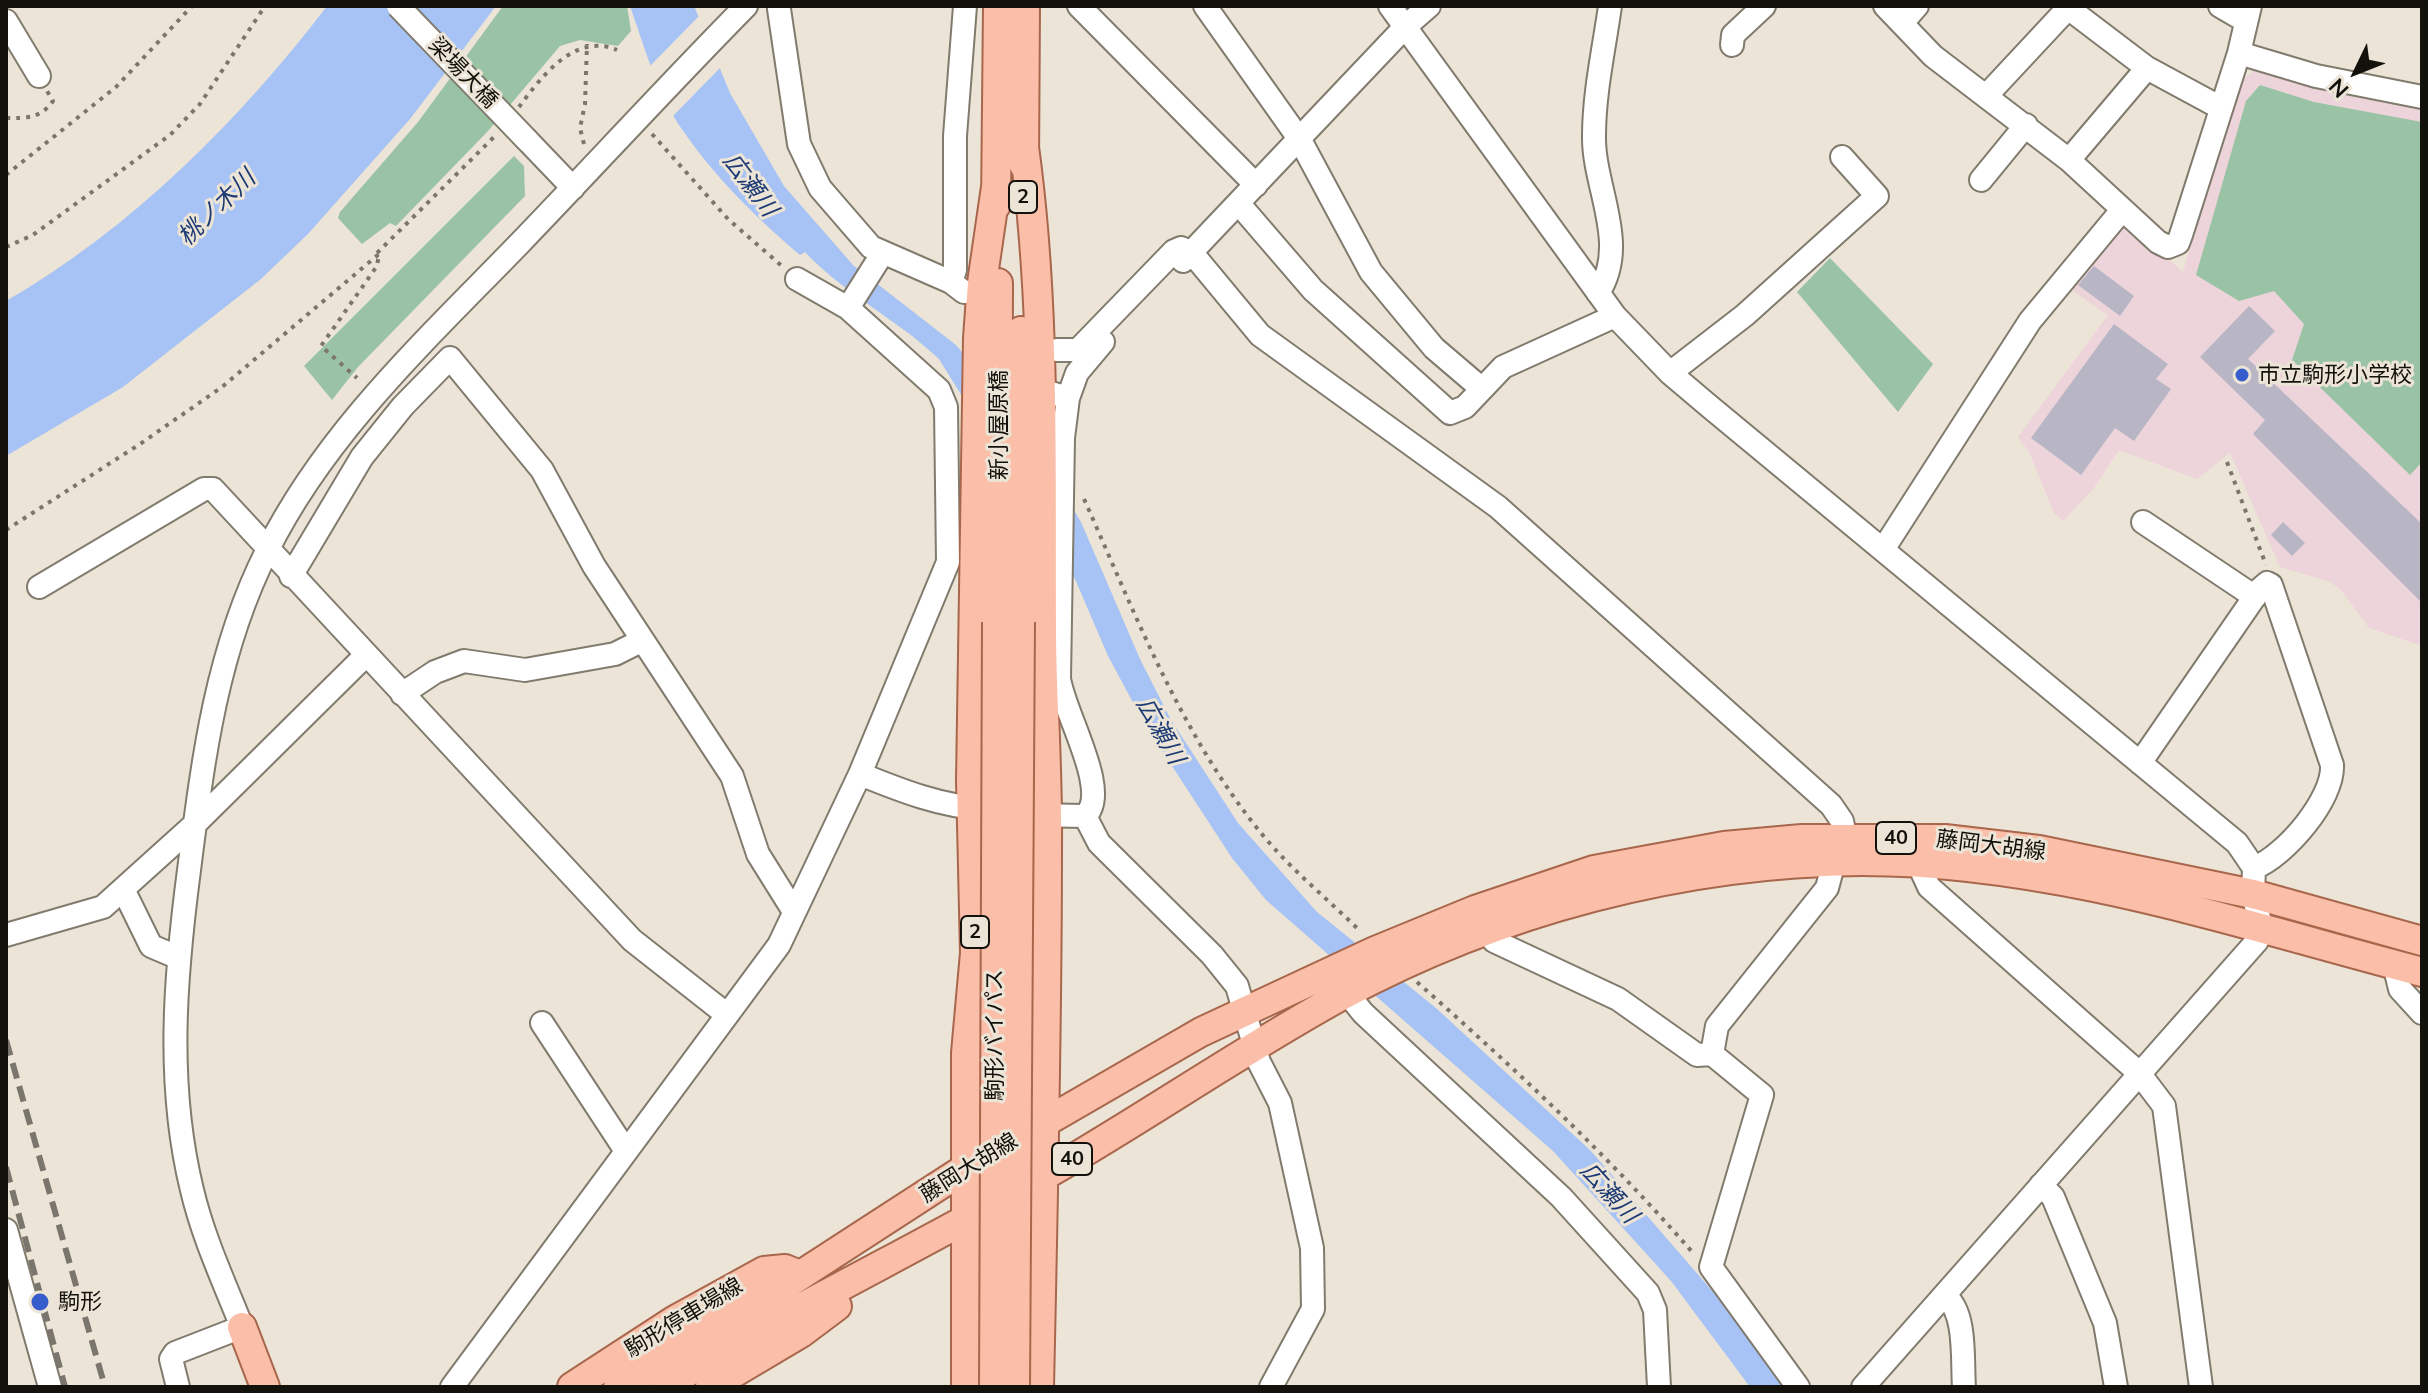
<!DOCTYPE html>
<html>
<head>
<meta charset="utf-8">
<style>
  body { margin:0 }
  #map { position:relative; width:2428px; height:1393px; overflow:hidden; background:#ece4d6; font-family:Mulish,sans-serif }
  canvas { display:block }
  .frame { position:absolute; inset:0; border:8px solid #13110c; pointer-events:none }
  .north { position:absolute; left:2316px; top:32px; width:80px; height:80px; -webkit-text-stroke:6px #ece4d6; paint-order:stroke; rotate:227deg; font-size:22px; font-weight:700; line-height:32px; text-align:center; color:#13110c }
  .north::after { content:''; display:block; margin:auto; width:28px; height:36px; background:#13110c; clip-path:polygon(50% 0,100% 100%,50% 72%,0 100%) }
</style>
</head>
<body>
<div id="map">
<canvas width="2428" height="1393"></canvas>
<div class="frame"></div>
<div class="north">N</div>
</div>
<script>
const context = document.querySelector('canvas').getContext('2d');
context.lineJoin = 'round';
function fillPath(path, color) { context.fillStyle = color; context.fill(path, 'evenodd'); }
function stroke(path, color, width, dash) { context.strokeStyle = color; context.lineWidth = width; context.lineCap = dash ? 'butt' : 'round'; context.setLineDash(dash || []); context.stroke(path); }
function drawText(font, color, halo, rows, align = 'center') {
  context.font = font + ' Mulish,"Noto Sans JP",sans-serif'; context.lineWidth = 6; context.setLineDash([]); context.textBaseline = 'middle'; context.strokeStyle = halo; context.fillStyle = color; for (const [text, x, y, turn = 0] of rows) {
    context.save(); context.translate(x, y); context.rotate((+turn || 0) * Math.PI / 180); context.textAlign = isNaN(turn) ? turn : align; if (halo) context.strokeText(text, 0, 0); context.fillText(text, 0, 0); context.restore();
  }
}
const education = new Path2D(`
  M2257,68L2422,104V646L2369,628L2341,590L2330,582L2280,567L2230,453L2197,479L2119,450L2094,488L2063,521L2054,513L2029,452L2018,437L2108,315L2067,287L2119,224L2130,225L2183,272L2238,77L2244,79Z`);
const green = new Path2D(`
  M503,6H627L631,31L618,46L580,40L560,46L488,131L396,226L390,223L362,244L338,218L340,212L418,122Z
  M2260,85L2314,102L2422,122V462L2410,475L2292,360L2304,324L2274,291L2239,301L2196,275L2246,101Z
  M514,156L524,166L525,196L358,367L332,400L304,366Z
  M1830,258L1933,364L1898,412L1797,292Z`);
const water = new Path2D(`
  M327,6H496L410,119L308,234L261,279L123,387L6,456V301C130,230 241,119 327,6Z
  M630,6H694L730,93L784,186L853,265L956,345L1028,433L1081,522L1140,659L1171,720L1238,823L1317,912L1436,1008L1591,1151L1727,1308L1784,1387H1750L1671,1281L1553,1151L1266,900L1232,858L1144,723L1108,656L1075,579L939,359C897,319 844,294 805,252L800,255C755,217 712,174 679,125C656,90 644,45 630,6Z`);
const pier = new Path2D(`
  M701,14L722,66L671,118L648,68Z`);
const building = new Path2D(`
  M2094,266L2134,296L2120,316L2078,285Z
  M2249,306L2275,331L2248,359L2422,524V603L2253,434L2265,420L2200,357Z
  M2114,324L2168,364L2156,379L2171,389L2134,441L2115,428L2081,475L2031,438Z
  M2283,522L2305,543L2292,556L2271,535Z`);
const path = new Path2D(`
  M519,107C542,76 575,32 617,50
  M6,118C27,118 40,119 53,101L47,91
  M652,134L728,219L783,267
  M584,144L580,128L585,104L587,44
  M6,175L116,87L192,6
  M6,247L33,235L170,135L200,104L265,6
  M377,253L496,135
  M2227,462L2266,565
  M1084,499C1135,613 1181,735 1261,833C1291,870 1328,899 1361,932
  M6,530L140,444L222,387L379,254L377,266L321,346L357,378
  M1417,982C1514,1068 1608,1155 1693,1253`);
const minor = new Path2D(`
  M1079,6L1256,185
  M1205,6L1300,140L1371,272L1434,348L1482,389
  M1390,6L1615,316L1670,373L1709,406L2237,843L2254,868L2253,894L2261,926L2257,941L1863,1387
  M1885,6L1933,56L2069,160L2158,242L2168,247L2178,243L2181,235L2239,53L2250,6
  M2220,6L2244,20
  M2068,8L2147,68L2221,108
  M779,9L799,144L820,188L871,247L951,282L964,292
  M6,21L39,76
  M1902,23L1917,6
  M1732,45L1733,35L1764,6
  M2239,53L2316,76L2422,97
  M1987,95L2070,6
  M527,140L573,188
  M2069,160L2147,68
  M1981,180L2026,125
  M1239,204L1313,290L1450,413L1465,407L1503,367L1615,316
  M1183,261L1405,27L1429,6
  M951,282L955,270V136L965,6
  M1598,293C1630,244 1593,187 1594,136C1594,93 1604,49 1610,6
  M848,308L882,254
  M1057,350H1078L1174,251L1181,248L1192,253L1260,335L1498,507L1831,805L1842,821L1845,836
  M1670,373L1745,315L1877,196L1842,157
  M1068,398L1077,373L1103,342
  M2143,522L2255,597
  M1884,548L2030,321L2122,210
  M291,576L362,457L403,406L450,358L542,470L594,566L732,776L758,854L793,910
  M39,587L204,489H213L632,940L726,1014
  M402,694L435,672L464,661L525,670L615,654L641,641
  M2140,763L2260,589L2267,583L2271,585L2332,765C2334,799 2285,856 2254,868
  M860,774C902,791 940,806 985,809
  M1031,815L1085,816C1112,792 1063,712 1059,678L1063,438L1068,398L1041,390
  M1085,816L1099,843L1212,955L1237,986L1259,1062L1280,1103L1312,1248L1313,1309L1271,1387
  M1918,863L1929,887L2139,1073L2164,1106L2201,1387
  M123,889L151,946L177,957
  M1488,932L1494,941L1618,999L1697,1055L1712,1054
  M6,935L103,907L195,824L366,655
  M2394,964L2400,989L2422,1013
  M1347,993L1363,1013L1561,1197L1648,1293L1655,1310L1659,1387
  M542,1023L626,1151
  M2041,1185L2053,1197L2105,1323L2116,1387
  M6,1230L50,1387
  M1945,1296C1967,1312 1962,1362 1964,1387
  M178,1387L171,1359L175,1353L242,1327C224,1282 203,1237 192,1190C166,1084 175,977 189,870C203,760 216,652 267,551C326,432 427,339 519,244C595,165 669,84 746,6
  M452,1387L779,945L860,774L948,562L946,407L939,390L848,308L797,279
  M1798,1387L1711,1267L1762,1095L1712,1054L1717,1026L1827,888L1834,862`);
const major = new Path2D(`
  M1024,147C1046,306 1041,467 1042,627C1042,699 1048,772 1047,845C1047,1026 1043,1206 1039,1387
  M1024,165L1025,6
  M996,205L998,6
  M997,622L998,283
  M1020,622L1021,331
  M242,1327L265,1387
  M572,1387L675,1320L764,1271L785,1269L800,1275
  M618,1387L770,1295L966,1168L1201,1032L1375,951L1475,910L1594,870L1724,846L1802,839H1945L2039,850L2253,894L2422,941
  M663,1387C788,1310 921,1247 1047,1174C1146,1117 1241,1051 1341,996C1498,911 1683,862 1862,861C2055,861 2238,924 2422,972
  M710,1387L801,1333L837,1306
  M966,1387V1053L975,953L971,781L978,338L982,283L996,187`);
const rail = new Path2D(`
  M6,1040L105,1387
  M6,1167L65,1387`);
const minorBridge = new Path2D(`
  M398,6L527,140`);
const majorBridge = new Path2D(`
  M994,1387L997,622
  M1015,1387L1020,622`);
const markers = [
  [2242,375,8,"#375ccc"],
  [40,1302,10,"#375ccc"]
];
const shields = [
  [1023,197,28],
  [1896,838,40],
  [975,932,28],
  [1072,1159,40]
];
const shieldNames = [
  ["2",1023,197],
  ["40",1896,838],
  ["2",975,932],
  ["40",1072,1159]
];
const streetNames = [
  ["梁場大橋",463,73,46],
  ["新小屋原橋",999,425,-90],
  ["藤岡大胡線",1991,846,7],
  ["駒形バイパス",995,1035,-90],
  ["藤岡大胡線",969,1168,-32],
  ["駒形停車場線",684,1318,-31]
];
const poiNames = [
  ["市立駒形小学校",2258,375],
  ["駒形",58,1302]
];
const waterNames = [
  ["広瀬川",750,185,53],
  ["桃ノ木川",217,208,-44],
  ["広瀬川",1160,731,61],
  ["広瀬川",1609,1193,48]
];
fillPath(education, '#edd4db');
fillPath(green, '#99c3a4');
fillPath(water, '#a7c3f5');
fillPath(pier, '#ece4d6');
fillPath(building, '#b8b6c5');
stroke(minor, '#817b6e', 26);
stroke(major, '#a8674c', 32);
stroke(path, '#7b766c', 4, [4, 6]);
stroke(minor, '#fff', 22);
stroke(major, '#fbbfa9', 28);
stroke(rail, '#7b766d', 6, [16, 8]);
stroke(minorBridge, '#817b6e', 26, []);
stroke(majorBridge, '#a8674c', 32, []);
stroke(minorBridge, '#fff', 22);
stroke(majorBridge, '#fbbfa9', 28);
for (const [x, y, r, color] of markers) { const dot = new Path2D(); dot.arc(x, y, r, 0, 2 * Math.PI); context.fillStyle = color; context.fill(dot); stroke(dot, '#ece4d6', 3); }
for (const [x, y, w] of shields) { const box = new Path2D(); box.roundRect(x - w / 2, y - 16, w, 32, 6); context.fillStyle = '#ece4d6'; context.fill(box); stroke(box, '#13110c', 2); }
drawText('bold 20px', '#13110c', null, shieldNames);
drawText('22px', '#13110c', '#ece4d6', streetNames);
drawText('22px', '#13110c', '#ece4d6', poiNames, 'left');
drawText('italic 24px', '#1c3a74', '#ece4d6', waterNames);
</script>
</body>
</html>
